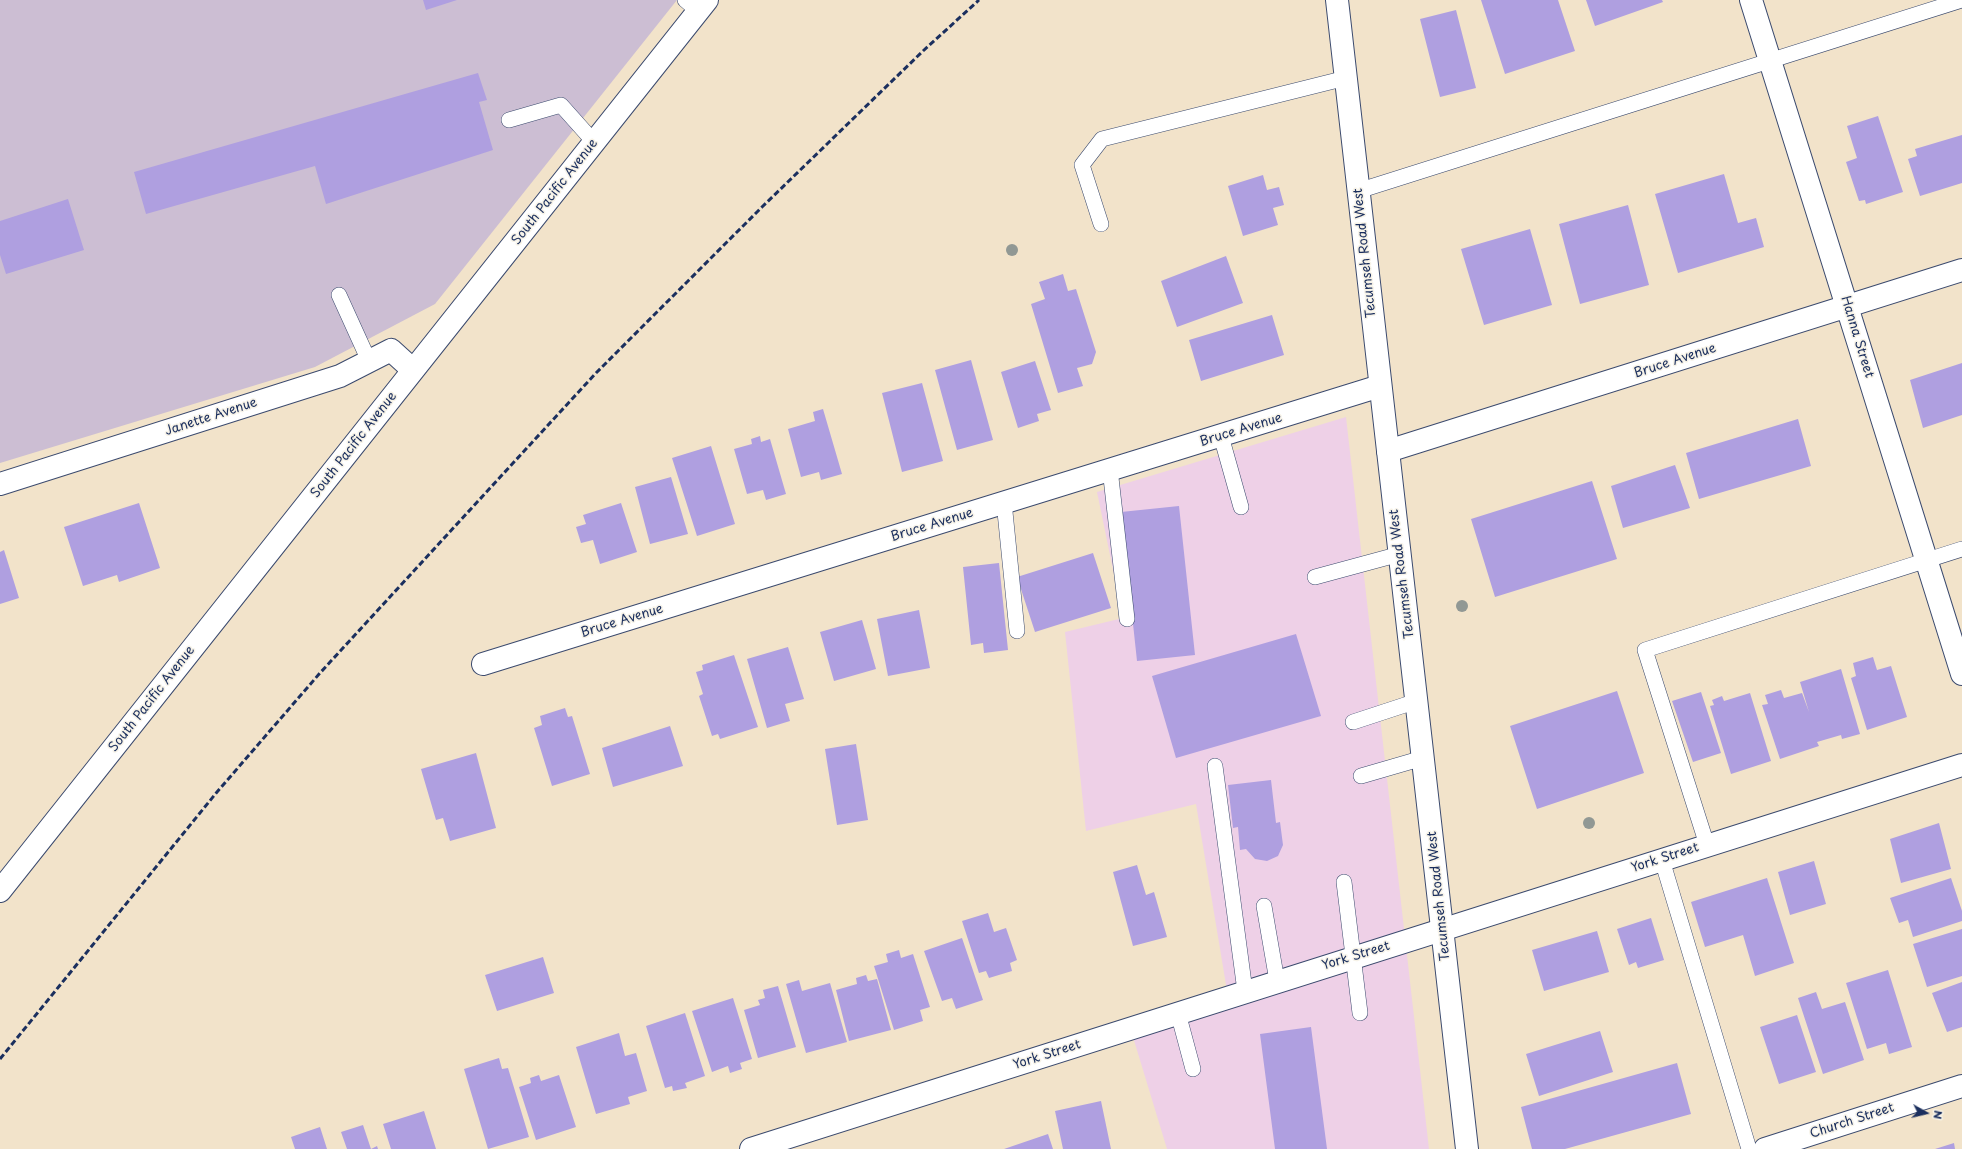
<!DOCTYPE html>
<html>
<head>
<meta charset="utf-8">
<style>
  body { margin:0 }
  #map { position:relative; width:1962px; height:1149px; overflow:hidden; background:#f2e3ca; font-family:"Playpen Sans",sans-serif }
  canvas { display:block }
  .north { position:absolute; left:1906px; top:1093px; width:40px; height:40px; -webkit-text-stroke:3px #f7f3e8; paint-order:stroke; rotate:98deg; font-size:11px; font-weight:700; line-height:16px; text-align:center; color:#1b2f5e }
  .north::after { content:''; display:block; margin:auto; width:14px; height:18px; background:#1b2f5e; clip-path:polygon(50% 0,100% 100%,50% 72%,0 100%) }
</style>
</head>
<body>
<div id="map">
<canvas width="1962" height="1149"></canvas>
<div class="north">N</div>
</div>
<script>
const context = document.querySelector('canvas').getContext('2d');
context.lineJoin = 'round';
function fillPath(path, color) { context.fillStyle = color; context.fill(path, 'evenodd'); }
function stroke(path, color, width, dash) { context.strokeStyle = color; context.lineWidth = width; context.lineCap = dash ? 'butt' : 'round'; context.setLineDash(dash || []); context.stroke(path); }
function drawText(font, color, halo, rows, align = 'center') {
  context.font = font + ' "Playpen Sans",sans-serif'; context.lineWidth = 3; context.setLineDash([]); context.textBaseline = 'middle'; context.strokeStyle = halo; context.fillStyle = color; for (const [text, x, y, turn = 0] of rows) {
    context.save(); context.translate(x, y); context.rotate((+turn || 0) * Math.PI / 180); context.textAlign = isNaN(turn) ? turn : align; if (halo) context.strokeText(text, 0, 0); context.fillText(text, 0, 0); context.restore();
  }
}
const built = new Path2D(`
  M1346,417L1429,1149H1167L1133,1037L1230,1009L1196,804L1086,831L1065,632L1123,618L1097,492Z`);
const industrial = new Path2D(`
  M0,0H677L435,304L315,367L0,463Z`);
const building = new Path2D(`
  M423,0H457L426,10Z
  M1481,0H1558L1575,51L1505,74Z
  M1586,0H1662L1663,2L1595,26Z
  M1456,10L1476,88L1440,97L1420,19Z
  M478,73L487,100L479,102L493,150L326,204L315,166L146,214L134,172Z
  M1878,116L1903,192L1866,204L1865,200L1859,201L1846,162L1857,158L1847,126Z
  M1962,135V183L1920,196L1908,159L1917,156L1915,149Z
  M1724,174L1738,223L1756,218L1764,247L1678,273L1655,194Z
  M1263,175L1267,190L1279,187L1284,205L1273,208L1278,225L1243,236L1228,186Z
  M68,199L84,250L6,274L0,255V221Z
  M1628,205L1649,285L1580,304L1559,224Z
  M1530,229L1552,305L1484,325L1461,249Z
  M1226,256L1243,303L1177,327L1161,281Z
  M1063,274L1068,291L1076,289L1096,352L1092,364L1077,368L1083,386L1058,393L1031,304L1045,299L1039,282Z
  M1272,315L1284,355L1201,381L1189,340Z
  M971,360L993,440L957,450L935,370Z
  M1035,361L1051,410L1037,414L1039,421L1018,428L1001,372Z
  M1962,363V415L1923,428L1910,380Z
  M922,383L943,461L902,472L882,393Z
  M823,409L842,474L821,480L819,472L801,477L788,429L815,421L813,412Z
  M1798,419L1811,466L1699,499L1686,453Z
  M760,436L761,442L770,439L786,494L766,500L763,490L747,494L734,449L752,444L751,439Z
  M711,446L735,524L697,536L672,458Z
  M1675,465L1690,508L1623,528L1611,486Z
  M671,477L688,534L650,544L635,487Z
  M1592,481L1617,559L1495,597L1471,519Z
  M139,503L160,568L119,582L117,575L83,586L64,527Z
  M621,503L637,552L600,564L593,540L581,543L576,527L586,524L583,515Z
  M1179,506L1195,655L1137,661L1121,512Z
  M4,550L19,598L0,604V552Z
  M1093,553L1111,608L1035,632L1017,577Z
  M999,563L1008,650L984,653L983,643L971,645L963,567Z
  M919,610L930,668L888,676L877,619Z
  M862,620L876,669L834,681L820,632Z
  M1296,634L1321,716L1176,758L1152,676Z
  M788,647L804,699L785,704L790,721L767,728L747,659Z
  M734,655L758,727L720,739L718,734L712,736L699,696L703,694L696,672L703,670L702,665Z
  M1873,657L1877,670L1891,666L1907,717L1867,730L1851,678L1856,676L1853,663Z
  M1841,669L1860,734L1842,739L1841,735L1817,742L1819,746L1780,759L1762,705L1768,704L1765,695L1781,690L1784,698L1802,693L1809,712L1800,682Z
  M1617,691L1644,773L1537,809L1510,726Z
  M1701,692L1721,753L1693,762L1672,701Z
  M1750,693L1771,761L1731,774L1710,706L1714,705L1712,700L1722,696L1724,701Z
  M565,708L568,717L572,716L590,774L552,786L534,728L542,725L540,716Z
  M670,726L683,766L613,787L602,748Z
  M856,744L868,820L837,825L825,749Z
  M476,753L496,828L450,841L443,818L436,820L421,769Z
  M1271,780L1276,823L1280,822L1283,845L1278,856L1267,861L1255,859L1246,849L1240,850L1238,827L1233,828L1228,785Z
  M1939,823L1951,869L1901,883L1890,839Z
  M1814,861L1826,904L1790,915L1778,872Z
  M1137,865L1146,895L1154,892L1167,937L1133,946L1113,872Z
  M1767,878L1794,963L1755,976L1743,935L1705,947L1691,902Z
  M1951,878L1962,911V921L1913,937L1908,920L1899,923L1890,898Z
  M988,913L994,932L1006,928L1017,960L1010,963L1012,971L989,978L986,971L979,973L962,921Z
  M1651,918L1664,960L1638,968L1636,962L1629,965L1617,929Z
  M1962,929V976L1927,987L1913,944Z
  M1597,931L1609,972L1544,991L1532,950Z
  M962,938L983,1000L956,1009L952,998L942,1001L924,951Z
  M899,950L901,958L913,954L930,1007L920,1010L923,1021L894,1030L874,966L888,962L886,954Z
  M543,957L554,993L497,1011L485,975Z
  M1888,970L1912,1047L1889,1054L1886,1043L1867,1049L1846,983Z
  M866,975L868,981L877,979L891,1030L849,1041L836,990L857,984L856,978Z
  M799,980L802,991L830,983L847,1042L806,1053L786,984Z
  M1962,982V1027L1947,1032L1932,993Z
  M778,986L796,1047L758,1058L744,1010L760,1005L758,1000L765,998L763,990Z
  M1816,992L1822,1009L1845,1002L1864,1060L1823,1074L1798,998Z
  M733,998L752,1059L740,1063L742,1069L730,1073L728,1066L712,1072L692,1011Z
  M685,1013L705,1076L685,1083L687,1088L673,1091L672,1086L665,1088L646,1026Z
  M1797,1015L1816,1072L1779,1084L1760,1027Z
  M1311,1027L1327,1149H1275L1260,1034Z
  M1600,1031L1613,1072L1539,1096L1526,1054Z
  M619,1033L625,1056L636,1053L647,1091L628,1097L630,1104L596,1114L576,1047Z
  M499,1058L502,1069L508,1068L529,1137L488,1149L464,1069Z
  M1677,1063L1691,1114L1565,1149H1532L1521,1107Z
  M539,1075L541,1081L559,1075L576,1127L536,1140L519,1087L531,1083L530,1078Z
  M1101,1101L1111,1149H1063L1055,1111Z
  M424,1111L436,1149H391L383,1124Z
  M363,1125L371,1149L377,1146L378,1149H347L341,1132Z
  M320,1127L327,1149H295L291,1137Z
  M1048,1134L1053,1149H1004Z
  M1954,1143L1955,1149H1935Z`);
const service = new Path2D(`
  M685,0L698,11
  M509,120L561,105L594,142
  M1358,191L1962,0
  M1101,224L1082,165L1102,139L1346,78
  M339,295L369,361
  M1221,436L1241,507
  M1110,469L1127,619
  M1004,502L1017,631
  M1315,577L1400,554
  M1353,722L1417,701
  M1215,766L1245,991
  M1361,776L1423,758
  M1707,845L1645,650L1962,549
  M1662,860L1749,1149
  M1344,882L1360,1013
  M1264,906L1277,981
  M1178,1013L1193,1069`);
const minor = new Path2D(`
  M1751,0L1962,674
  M1388,451L1962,270
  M0,484L340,376L391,350L413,370
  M483,664L1380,386
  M0,891L707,0
  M751,1149L1962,765
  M1765,1149L1962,1086`);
const secondary = new Path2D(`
  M1337,0L1467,1149`);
const rail = new Path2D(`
  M0,1059L217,792L320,673L503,474L596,373L762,207L923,51L979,0`);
const trees = [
  [1012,250],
  [1462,606],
  [1589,823]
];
const streetNames = [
  ["South Pacific Avenue",555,192,-52],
  ["Tecumseh Road West",1365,253,-96],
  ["Hanna Street",1857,337,73],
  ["Bruce Avenue",1675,361,-18],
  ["Janette Avenue",211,417,-18],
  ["Bruce Avenue",1241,430,-17],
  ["South Pacific Avenue",354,445,-52],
  ["Bruce Avenue",932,525,-17],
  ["Tecumseh Road West",1402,574,-97],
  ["Bruce Avenue",622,621,-17],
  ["South Pacific Avenue",152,699,-52],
  ["York Street",1665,858,-18],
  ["Tecumseh Road West",1439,896,-96],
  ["York Street",1356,956,-17],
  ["York Street",1047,1055,-18],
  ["Church Street",1852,1121,-18]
];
fillPath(built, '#eed0e7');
fillPath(industrial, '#ccbed3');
fillPath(building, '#af9fe0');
stroke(service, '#3b4a6e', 16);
stroke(minor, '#3b4a6e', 24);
stroke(secondary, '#3b4a6e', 24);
stroke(service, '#fff', 15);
stroke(minor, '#fff', 22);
stroke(secondary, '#fff', 22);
stroke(rail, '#1b2f5e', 3, [6, 3]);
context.fillStyle = '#919894';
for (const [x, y] of trees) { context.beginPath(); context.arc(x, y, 6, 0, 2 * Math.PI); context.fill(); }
drawText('13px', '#1b2f5e', '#f7f3e8', streetNames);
</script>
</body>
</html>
